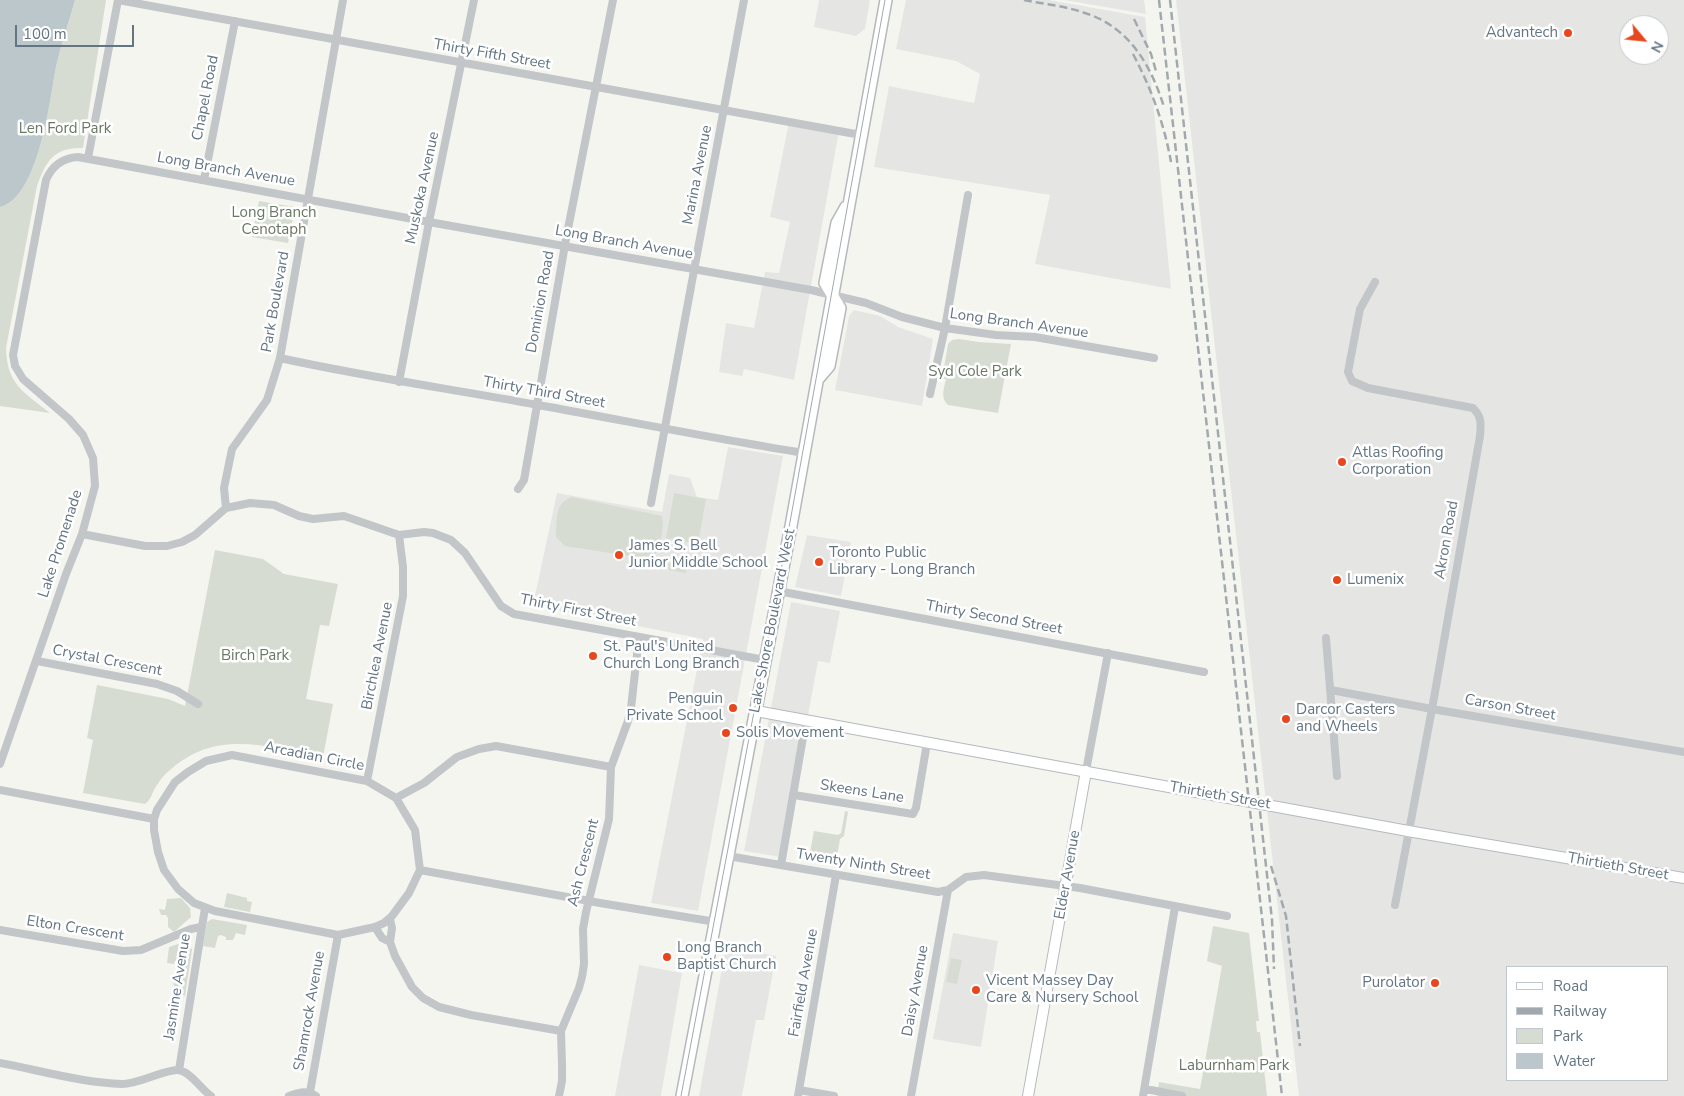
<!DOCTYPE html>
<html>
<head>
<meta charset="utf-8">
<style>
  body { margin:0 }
  #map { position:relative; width:1684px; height:1096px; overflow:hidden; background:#f5f5f0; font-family:"Nunito Sans",sans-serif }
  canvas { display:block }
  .legend { position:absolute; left:1506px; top:966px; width:162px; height:115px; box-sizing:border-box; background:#fff; border:1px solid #c1c8cd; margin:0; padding:6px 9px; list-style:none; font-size:15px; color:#637583 }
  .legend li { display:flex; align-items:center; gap:10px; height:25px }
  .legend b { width:25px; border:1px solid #c1c8cd }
  .north { position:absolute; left:1619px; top:15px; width:50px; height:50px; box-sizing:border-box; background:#fff; border:1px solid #c1c8cd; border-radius:50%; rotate:118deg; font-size:14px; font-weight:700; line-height:20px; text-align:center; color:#637583 }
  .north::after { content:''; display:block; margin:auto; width:18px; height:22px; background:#e8461d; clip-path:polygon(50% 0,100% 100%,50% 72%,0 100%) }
  .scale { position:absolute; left:15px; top:25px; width:119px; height:22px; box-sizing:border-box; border:2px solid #637583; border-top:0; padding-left:6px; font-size:15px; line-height:18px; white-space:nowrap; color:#637583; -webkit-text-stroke:4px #fff; paint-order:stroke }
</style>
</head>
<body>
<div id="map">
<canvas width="1684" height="1096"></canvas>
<ul class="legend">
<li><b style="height:6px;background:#fff"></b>Road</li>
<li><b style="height:6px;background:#a2a9ae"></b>Railway</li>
<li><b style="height:14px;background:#d6dcd1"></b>Park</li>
<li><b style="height:14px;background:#bbc7cb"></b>Water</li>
</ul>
<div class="north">N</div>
<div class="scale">100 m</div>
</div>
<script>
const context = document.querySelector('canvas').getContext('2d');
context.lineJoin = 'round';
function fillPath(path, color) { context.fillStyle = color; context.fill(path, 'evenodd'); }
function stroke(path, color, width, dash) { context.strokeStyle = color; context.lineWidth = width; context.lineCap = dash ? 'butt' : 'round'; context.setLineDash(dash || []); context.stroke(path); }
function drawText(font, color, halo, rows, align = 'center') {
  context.font = font + ' "Nunito Sans",sans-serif'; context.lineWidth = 5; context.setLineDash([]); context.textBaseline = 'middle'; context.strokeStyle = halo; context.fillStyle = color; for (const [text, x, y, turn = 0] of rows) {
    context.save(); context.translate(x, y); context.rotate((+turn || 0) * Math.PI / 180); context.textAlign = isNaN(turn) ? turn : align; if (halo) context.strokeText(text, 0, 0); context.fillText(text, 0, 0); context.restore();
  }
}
const built = new Path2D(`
  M819,0H870L865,29L856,36L814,27Z
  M906,0H1049L1145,17L1171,289L1035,264L1050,195L874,167L889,86L974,103L980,74L956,61L896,49Z
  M1064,0H1144L1146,14Z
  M1176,0H1684V1096H1299ZM1629,25H1659V55H1629ZM1508,967H1668V1080H1508Z
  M789,122L839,131L794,380L744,369L742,376L719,372L726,323L754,328L765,272L779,273L790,222L770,217Z
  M854,310L880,316L898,327L933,339L922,406L835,390L849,316Z
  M728,447L783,456L698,911L651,903L703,639L533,605L557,493L662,512L669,474L690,478L697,497L718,500Z
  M807,535L851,542L841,596L795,587Z
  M791,602L840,611L830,663L818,661L796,781L786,858L744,851Z
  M953,933L998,941L981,1047L933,1039Z
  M726,946L776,956L764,1020H756L742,1096H699Z
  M639,965L682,973L661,1096H615Z`);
const green = new Path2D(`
  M75,0H106L83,148C54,147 46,161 37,186L6,348C7,385 24,392 50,413L0,406V207C36,199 49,109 54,78C58,52 68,26 75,0Z
  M259,201L295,207L288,243L252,237Z
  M959,339L979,342L1011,344L998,413L948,405C940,398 944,389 946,379H942L948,344L952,340Z
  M674,493L706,499L698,544L666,538Z
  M572,497L662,516C665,527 660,547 654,557L648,559L565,546L556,537C557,521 554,503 572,497Z
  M215,550L263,559L284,574L338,584L329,626L320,625L306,699L333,704L323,757C267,747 217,728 170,770C164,774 159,782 155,788C152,793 151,800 145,804L83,793L93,740L87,738L97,685L168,699L185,706Z
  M685,557L688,559L686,573L669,570L668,565L671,560Z
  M845,811L848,812L844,836L840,839L836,863L809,858L814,831L838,835L841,833Z
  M227,893L247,898V901L252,902L250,912L224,907Z
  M181,898L190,908L191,917L174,932L168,927V918L166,915H161L159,909L165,910L167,899Z
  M212,919L247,925L245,935L236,933L233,940H226V937L221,935L218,936L215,948L203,946L207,922Z
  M1213,926L1249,933L1259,1021H1256L1257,1032H1260L1267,1096H1157L1159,1082L1200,1089L1222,966L1207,961Z
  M184,942L188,944L189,942L192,950L185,996L175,992L173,980L174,983L181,984L184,964L175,961L174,964L167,963L169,947Z
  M951,958L962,960L957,984L946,982Z`);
const water = new Path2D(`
  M0,0H75C68,26 58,52 54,78C49,109 36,199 0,207Z`);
const street = new Path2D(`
  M118,0L861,135
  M88,158L118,0
  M204,180L235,21
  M1375,282L1360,309L1348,372L1352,381L1368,388L1473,408C1482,417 1481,424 1480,436L1432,709L1395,905
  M280,358C366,377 452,389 538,405C627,421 715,439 804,453
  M399,382L429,222L474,0
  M930,394L945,328L968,195
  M518,489L524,480L566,239L613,0
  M651,503L744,0
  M226,508L224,488L232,449L267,400L280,358L343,0
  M82,534L145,546H167L182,542L195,535L226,508L250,503L274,505L299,516L313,519L344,516L399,535L424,532L433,533L451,540L465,553L501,606L514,614L765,660
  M778,591L1204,672
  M1326,638L1337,776
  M37,661L157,684L177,691L198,704
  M1331,690L1432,709L1684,752
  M232,755L367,781L396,798L415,830L420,870L409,893L392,916L384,923L375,927L338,935L215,911L194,903L178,889L164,870L158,852L154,830V819L157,810L175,782L188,772L206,761Z
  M0,764L66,574L82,534L95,486L93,458L83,435L69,419L23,379L15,366L13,355L46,180C52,166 62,158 78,157L429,222L811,290L866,303L902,317L945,328L996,335L1035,337L1154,358
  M1086,771L1108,653
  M367,781L403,596V567L399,535
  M0,790L154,819
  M794,795L913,814L916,808L927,743
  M396,798L424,783L457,757L479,749L496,746L611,767
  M728,856L938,892L948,890L966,877L984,875L1080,888L1227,916
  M781,865L806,720
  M420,870L600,903L716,922
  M390,919L392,928L390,942L395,956L412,987L423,998L439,1007L471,1015L561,1031
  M375,927L382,938L390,942
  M0,930L123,951L141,950L191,929L201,927
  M0,1063C38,1070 84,1083 122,1084C140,1084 165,1069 178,1070C191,1072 201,1089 211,1096
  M179,1070L205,908
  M799,1090L834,1096
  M1144,1090H1151L1182,1096
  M310,1092L338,935
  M289,1096C299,1092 307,1090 316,1096
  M559,1096L562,1081V1065L561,1031L579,988L582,977L584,964L583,929L586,912L609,819L611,767L628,721L631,708L639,637
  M798,1096L836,875
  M911,1096L948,890
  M1143,1096L1175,907`);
const secondary = new Path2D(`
  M756,711L1408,831L1684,878
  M1028,1096L1086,771`);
const primary = new Path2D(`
  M818,379L829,366L840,308L825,283L837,223L846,207
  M682,1096L791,526L886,0`);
const tram = new Path2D(`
  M681,1096L788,533L885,0`);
const rail = new Path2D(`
  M1024,0C1044,4 1065,6 1085,13C1129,27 1151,65 1164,107
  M1159,0L1282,1096
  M1170,0L1272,920L1274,969
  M1134,19L1151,54L1156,71
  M1133,54C1151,88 1164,123 1171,162
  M1271,866L1286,916L1300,1046`);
const markers = [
  [1568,33,5,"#e8461d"],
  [1342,462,5,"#e8461d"],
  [619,555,5,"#e8461d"],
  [819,562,5,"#e8461d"],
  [1337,580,5,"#e8461d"],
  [593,656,5,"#e8461d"],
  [733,708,5,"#e8461d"],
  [1286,719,5,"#e8461d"],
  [726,733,5,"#e8461d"],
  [667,957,5,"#e8461d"],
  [1435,983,5,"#e8461d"],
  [976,990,5,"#e8461d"]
];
const poiNames = [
  ["Advantech",1558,33,"right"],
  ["Atlas Roofing",1352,453],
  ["Corporation",1352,470],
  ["James S. Bell",629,546],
  ["Junior Middle School",629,563],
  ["Toronto Public",829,553],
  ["Library - Long Branch",829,570],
  ["Lumenix",1347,580],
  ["St. Paul's United",603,647],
  ["Church Long Branch",603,664],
  ["Penguin",723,699,"right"],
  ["Private School",723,716,"right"],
  ["Darcor Casters",1296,710],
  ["and Wheels",1296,727],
  ["Solis Movement",736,733],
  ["Long Branch",677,948],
  ["Baptist Church",677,965],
  ["Vicent Massey Day",986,981],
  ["Care & Nursery School",986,998],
  ["Purolator",1425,983,"right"]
];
const streetNames = [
  ["Thirty Fifth Street",492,55,10],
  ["Chapel Road",206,98,-79],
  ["Long Branch Avenue",226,170,10],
  ["Marina Avenue",698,175,-79],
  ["Muskoka Avenue",423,188,-78],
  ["Long Branch Avenue",624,243,10],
  ["Park Boulevard",276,302,-80],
  ["Dominion Road",541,302,-80],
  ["Long Branch Avenue",1019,324,8],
  ["Thirty Third Street",544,393,10],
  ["Akron Road",1447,540,-80],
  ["Lake Promenade",61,544,-72],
  ["Thirty First Street",578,611,11],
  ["Thirty Second Street",994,618,10],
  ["Lake Shore Boulevard West",773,621,-79],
  ["Birchlea Avenue",378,656,-79],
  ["Crystal Crescent",107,661,11],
  ["Carson Street",1510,708,10],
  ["Arcadian Circle",314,757,11],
  ["Skeens Lane",862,792,9],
  ["Thirtieth Street",1220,796,10],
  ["Ash Crescent",584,863,-76],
  ["Twenty Ninth Street",863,865,9],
  ["Thirtieth Street",1618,867,10],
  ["Elder Avenue",1068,875,-80],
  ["Elton Crescent",75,929,9],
  ["Fairfield Avenue",804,983,-80],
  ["Jasmine Avenue",178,987,-81],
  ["Daisy Avenue",916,991,-80],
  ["Shamrock Avenue",310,1011,-80]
];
const parkNames = [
  ["Len Ford Park",65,129],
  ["Long Branch",274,213],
  ["Cenotaph",274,230],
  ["Syd Cole Park",975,372],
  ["Birch Park",255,656],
  ["Laburnham Park",1234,1066]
];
fillPath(built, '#e5e6e4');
fillPath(green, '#d6dcd1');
fillPath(water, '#bbc7cb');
stroke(secondary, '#b4babe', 12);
stroke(primary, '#b5b9bd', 14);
stroke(street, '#c2c6c9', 8);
stroke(secondary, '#fff', 10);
stroke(primary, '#fff', 11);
stroke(tram, '#a2a9ae', 1);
stroke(rail, '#a2a9ae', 2.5, [8, 4]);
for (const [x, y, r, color] of markers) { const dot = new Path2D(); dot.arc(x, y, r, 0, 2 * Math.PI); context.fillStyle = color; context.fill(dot); stroke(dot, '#fff', 2); }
drawText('15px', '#637583', '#fff', poiNames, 'left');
drawText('15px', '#637583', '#fff', streetNames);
drawText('15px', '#677962', '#fff', parkNames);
</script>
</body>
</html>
